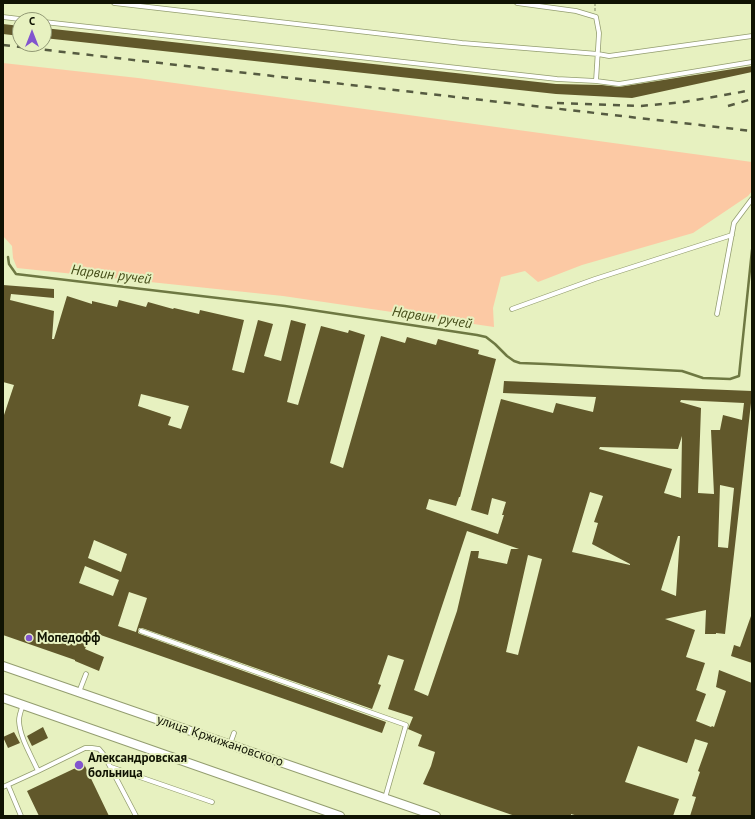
<!DOCTYPE html>
<html>
<head>
<meta charset="utf-8">
<style>
  body { margin:0 }
  #map { position:relative; width:755px; height:819px; overflow:hidden; background:#e7f1c0; font-family:"PT Sans",sans-serif }
  canvas { display:block }
  .frame { position:absolute; inset:0; border:4px solid #101303; pointer-events:none }
  .north { position:absolute; left:12px; top:12px; width:40px; height:40px; box-sizing:border-box; background:#e7f1c0; border:1px solid #919874; border-radius:50%; rotate:0deg; font-size:11px; font-weight:700; line-height:16px; text-align:center; color:#101303 }
  .north::after { content:''; display:block; margin:auto; width:14px; height:18px; background:#8255ce; clip-path:polygon(50% 0,100% 100%,50% 72%,0 100%) }
</style>
</head>
<body>
<div id="map">
<canvas width="755" height="819"></canvas>
<div class="frame"></div>
<div class="north">С</div>
</div>
<script>
const context = document.querySelector('canvas').getContext('2d');
context.lineJoin = 'round';
function fillPath(path, color) { context.fillStyle = color; context.fill(path, 'evenodd'); }
function stroke(path, color, width, dash) { context.strokeStyle = color; context.lineWidth = width; context.lineCap = dash ? 'butt' : 'round'; context.setLineDash(dash || []); context.stroke(path); }
function drawText(font, color, halo, rows, align = 'center') {
  context.font = font + ' "PT Sans",sans-serif'; context.lineWidth = 4; context.setLineDash([]); context.textBaseline = 'middle'; context.strokeStyle = halo; context.fillStyle = color; for (const [text, x, y, turn = 0] of rows) {
    context.save(); context.translate(x, y); context.rotate((+turn || 0) * Math.PI / 180); context.textAlign = isNaN(turn) ? turn : align; if (halo) context.strokeText(text, 0, 0); context.fillText(text, 0, 0); context.restore();
  }
}
const green = new Path2D(`
  M3,63L138,78L752,162V191L748,196L693,233L582,265L538,282L525,271L501,277L493,308L494,327L283,296L17,268L13,258L12,246L3,236Z`);
const stream = new Path2D(`
  M8,257L9,264L16,274L285,306L477,335L486,337L495,344L507,356L514,361L520,363L546,364L682,371L703,378L730,379L739,376L740,366L752,250`);
const building = new Path2D(`
  M3,24L20,26V36L3,34Z
  M44,28L556,84L602,85L619,87L752,66V72L632,98L556,94L44,38Z
  M3,285L54,289V298L11,294L10,300L54,311L52,339H54L67,296L92,304V301L117,307L119,300L146,307L148,302L173,309L174,308L199,314L200,310L244,320L232,370L244,373L258,320L273,324L264,356L281,361L291,320L306,324L287,402L298,405L321,326L348,333L349,330L365,335L330,463L343,468L381,336L405,343L407,337L436,345L438,339L479,350L478,354L496,359L460,497H459L456,506L429,499L426,509L498,534L504,515H502L506,502L492,498L488,515L471,510L501,399L553,413L556,403L593,412L596,397L503,393L504,381L752,391V403H751L725,634L716,633V634H705L706,610L665,619L695,630L686,657L705,663L696,690L706,694L696,721L711,727L712,726L714,727L726,691L716,687L719,670L752,683V816H690L696,797L692,796L700,772L698,771L708,743L695,739L687,763L638,746L625,782L679,799L673,816H578L571,814V816H515L423,784L431,766L435,752L418,746L422,735L408,729L413,717L388,709L404,660L388,655L378,684L381,685L372,709L142,628H139L138,630V633L140,634L386,722L382,733L92,632L85,649L104,657L99,671L75,661V660L3,635V418L14,385L3,382ZM141,394L189,406L181,429L168,425L171,417L138,406ZM681,400L744,403L742,420L723,415L720,430H711L714,494L698,493L701,408L680,402ZM682,436L681,498L664,493L672,469L599,449L600,447L678,449ZM720,485L734,488L728,548L718,547ZM590,492L603,496L594,522L598,523L592,544L630,564V565L572,552ZM467,531L519,549H511L507,564L478,558L479,551H471L457,611L428,696L414,690ZM678,536H680L676,596L661,590ZM94,540L127,554L121,572L88,558ZM528,555L542,559L518,655L506,652ZM85,566L119,580L113,596L79,583ZM129,592L147,598L136,632L118,626Z
  M751,616L752,617V663L731,656L734,645L740,647Z
  M43,727L48,738L32,746L27,736Z
  M14,732L20,743L8,748L3,737Z
  M84,764L109,816H39L27,791Z`);
const path = new Path2D(`
  M595,3V11`);
const lane = new Path2D(`
  M114,3L462,43L598,54L609,56L752,36
  M517,3L576,11L596,17L599,33L596,81
  M3,17L28,20
  M44,22L557,79L596,81L619,84L752,62
  M512,309L595,279L732,235
  M717,314L734,223L752,199
  M141,631L406,725L385,798
  M79,692L86,674
  M23,705C21,710 19,715 19,721C20,738 31,755 38,771L85,748H92L99,749L104,755L136,816
  M230,744L234,733
  M111,767L212,802
  M8,785L21,816
  M3,787L38,771`);
const street = new Path2D(`
  M3,666L436,816
  M3,698L340,816`);
const rail = new Path2D(`
  M3,45L752,131
  M557,103L641,106L684,102L736,93L752,90
  M728,106L752,99`);
const markers = [
  [29,638,4,"#8255ce"],
  [79,765,5,"#8255ce"]
];
const poiNames = [
  ["Мопедофф",37,638],
  ["Александровская",88,758],
  ["больница",88,773]
];
const streetNames = [
  ["улица Кржижановского",220,741,19]
];
const waterNames = [
  ["Нарвин ручей",111,275,7],
  ["Нарвин ручей",432,318,9]
];
fillPath(green, '#fcc9a4');
stroke(stream, '#6e7842', 2.5);
fillPath(building, '#61582b');
stroke(lane, '#939d6f', 5.5);
stroke(street, '#939d6f', 10);
stroke(path, '#a2aa83', 1.5, [3, 2]);
stroke(lane, '#fff', 4);
stroke(street, '#fff', 8);
stroke(rail, '#565b41', 2.5, [7, 7]);
for (const [x, y, r, color] of markers) { const dot = new Path2D(); dot.arc(x, y, r, 0, 2 * Math.PI); context.fillStyle = color; context.fill(dot); stroke(dot, '#e7f1c0', 1.5); }
drawText('bold 13px', '#101303', '#e7f1c0', poiNames, 'left');
drawText('13px', '#101303', '#e7f1c0', streetNames);
drawText('italic 14px', '#454d18', '#e7f1c0', waterNames);
</script>
</body>
</html>
